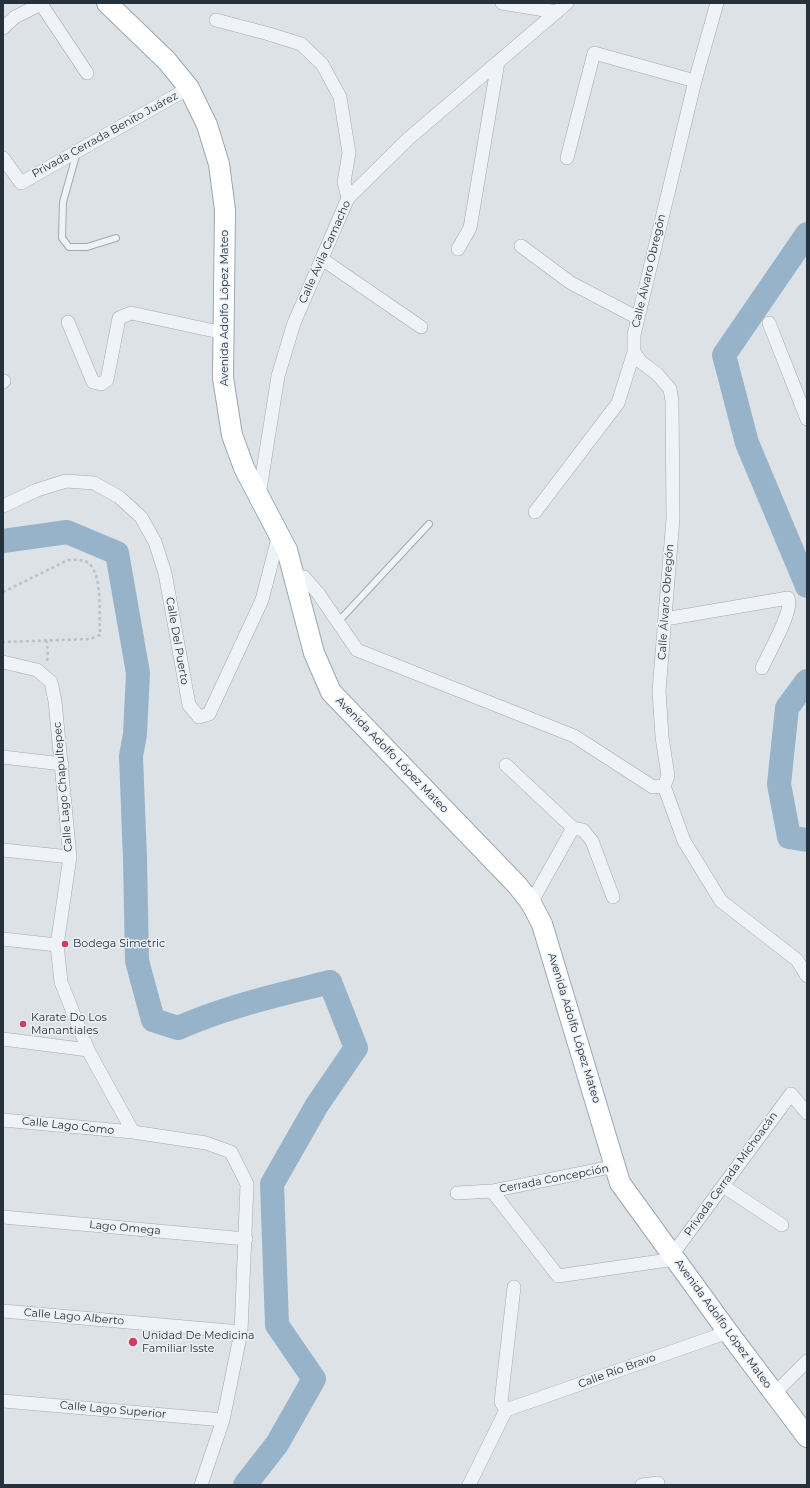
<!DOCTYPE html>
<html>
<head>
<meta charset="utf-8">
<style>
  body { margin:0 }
  #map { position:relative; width:810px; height:1488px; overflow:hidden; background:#dde2e7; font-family:Montserrat,sans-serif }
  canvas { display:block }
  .frame { position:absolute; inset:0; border:4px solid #26313e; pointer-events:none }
</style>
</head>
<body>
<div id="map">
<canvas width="810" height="1488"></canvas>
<div class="frame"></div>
</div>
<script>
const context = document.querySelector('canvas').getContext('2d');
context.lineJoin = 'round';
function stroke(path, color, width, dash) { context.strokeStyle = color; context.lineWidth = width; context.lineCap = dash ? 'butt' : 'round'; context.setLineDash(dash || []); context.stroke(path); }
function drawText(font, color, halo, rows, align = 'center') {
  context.font = font + ' Montserrat,sans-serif'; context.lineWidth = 3; context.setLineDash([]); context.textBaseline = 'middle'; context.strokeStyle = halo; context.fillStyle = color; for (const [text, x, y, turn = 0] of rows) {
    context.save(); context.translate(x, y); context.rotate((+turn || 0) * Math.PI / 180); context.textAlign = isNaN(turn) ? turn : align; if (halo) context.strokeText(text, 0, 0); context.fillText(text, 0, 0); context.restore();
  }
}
const river = new Path2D(`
  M807,234L724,355L747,443L807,586
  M3,541L67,532L117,553L138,673L135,734L131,756L135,859L137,961L153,1020L178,1028C227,1006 279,995 330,982L356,1048L317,1105L272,1184L277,1325L314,1379L277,1444L245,1485
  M807,681L787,708L779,784L789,837L807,840`);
const path = new Path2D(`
  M3,592L68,560C75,560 81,559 87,562C103,572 99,614 100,631V635L90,639L3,642
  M46,640L48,650L47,662`);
const service = new Path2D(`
  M77,152L63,202L62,238L69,247H87L116,238
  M338,622L429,524`);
const minor = new Path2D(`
  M502,3L557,12
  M41,4L87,73
  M216,20L269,34L301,44L322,64L340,97L349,153L344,182L348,198
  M3,28L15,17L43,3
  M3,158L21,183L189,88
  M567,158L594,53L695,81
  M521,246L571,283L638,318
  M458,249L470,228L498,62
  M322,259L421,327
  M68,322L93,382L101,384L107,380L119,318L131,313L224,333
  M769,323L807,419
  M634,352L641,362L657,374L670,389L672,401L673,518L659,691L662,737L668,776L664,786
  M3,382L4,381
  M259,496L278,376L294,323L348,198L408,139L567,3
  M3,506L37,490L66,481L94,483L119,497L141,517L155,542L165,573L189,705L199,717L209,714L262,600L279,534
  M535,512L618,403L634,352V335L638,318L695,81L717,3
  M294,578L304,577L318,593L357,650L574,736L653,787L664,786
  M665,619L788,598C794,610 768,654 762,668
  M3,662L37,670L51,682L55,701L70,857L57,945L61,982L88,1050L133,1132
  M3,757L62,764
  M506,765L573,828L583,830L592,841L613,897
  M664,786L684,841L721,901L797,960L807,976
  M3,850L70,857
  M531,903L573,828
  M3,939L57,945
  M3,1039L88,1050
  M3,1120L133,1132L206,1143L231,1152L247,1184L241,1332L223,1420L201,1485
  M723,1186L782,1225
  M492,1191L558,1276L675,1259
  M457,1193L492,1191L616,1166
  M3,1217L246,1239
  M672,1255L791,1094L807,1113
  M3,1311L241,1332
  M774,1394L807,1361
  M3,1401L223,1420
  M506,1410L501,1402L514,1287
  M469,1485L506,1410L728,1332
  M642,1485L658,1483`);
const primary = new Path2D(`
  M107,3L167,61L189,88L207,125L219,164L225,210L223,378L232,435L244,468L287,550L314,653L331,692L517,885L531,903L542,924L620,1183L728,1332L807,1437`);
const markers = [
  [65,944,4,"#d33b5f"],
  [23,1024,4,"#d33b5f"],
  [133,1342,5,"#d33b5f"]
];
const streetNames = [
  ["Privada Cerrada Benito Juárez",105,135,-29],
  ["Calle Ávila Camacho",325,252,-66],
  ["Calle Álvaro Obregón",649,271,-77],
  ["Avenida Adolfo López Mateo",225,308,-90],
  ["Calle Álvaro Obregón",666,602,-86],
  ["Calle Del Puerto",177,641,80],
  ["Avenida Adolfo López Mateo",392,755,46],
  ["Calle Lago Chapultepec",63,787,-95],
  ["Avenida Adolfo López Mateo",574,1028,73],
  ["Calle Lago Como",68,1126,6],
  ["Privada Cerrada Michoacán",731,1174,-54],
  ["Cerrada Concepción",554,1179,-11],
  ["Lago Omega",125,1228,5],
  ["Calle Lago Alberto",74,1317,5],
  ["Avenida Adolfo López Mateo",723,1324,54],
  ["Calle Río Bravo",617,1371,-20],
  ["Calle Lago Superior",113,1410,5]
];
const poiNames = [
  ["Bodega Simetric",73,944],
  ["Karate Do Los",31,1018],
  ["Manantiales",31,1031],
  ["Unidad De Medicina",142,1336],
  ["Familiar Isste",142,1349]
];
stroke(river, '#96b3c9', 24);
stroke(service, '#a2a9b1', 8);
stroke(minor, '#a2a9b1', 14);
stroke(primary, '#9ba7b4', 22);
stroke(path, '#bbc0c6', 2.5, [3, 3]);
stroke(service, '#eff2f6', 6);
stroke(minor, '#eff2f6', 13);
stroke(primary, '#fff', 20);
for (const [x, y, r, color] of markers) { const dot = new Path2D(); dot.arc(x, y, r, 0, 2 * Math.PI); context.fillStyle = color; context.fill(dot); stroke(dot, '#ecf1f5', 1.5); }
drawText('11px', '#26313e', '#ecf1f5', streetNames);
drawText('11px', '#26313e', '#ecf1f5', poiNames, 'left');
</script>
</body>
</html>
